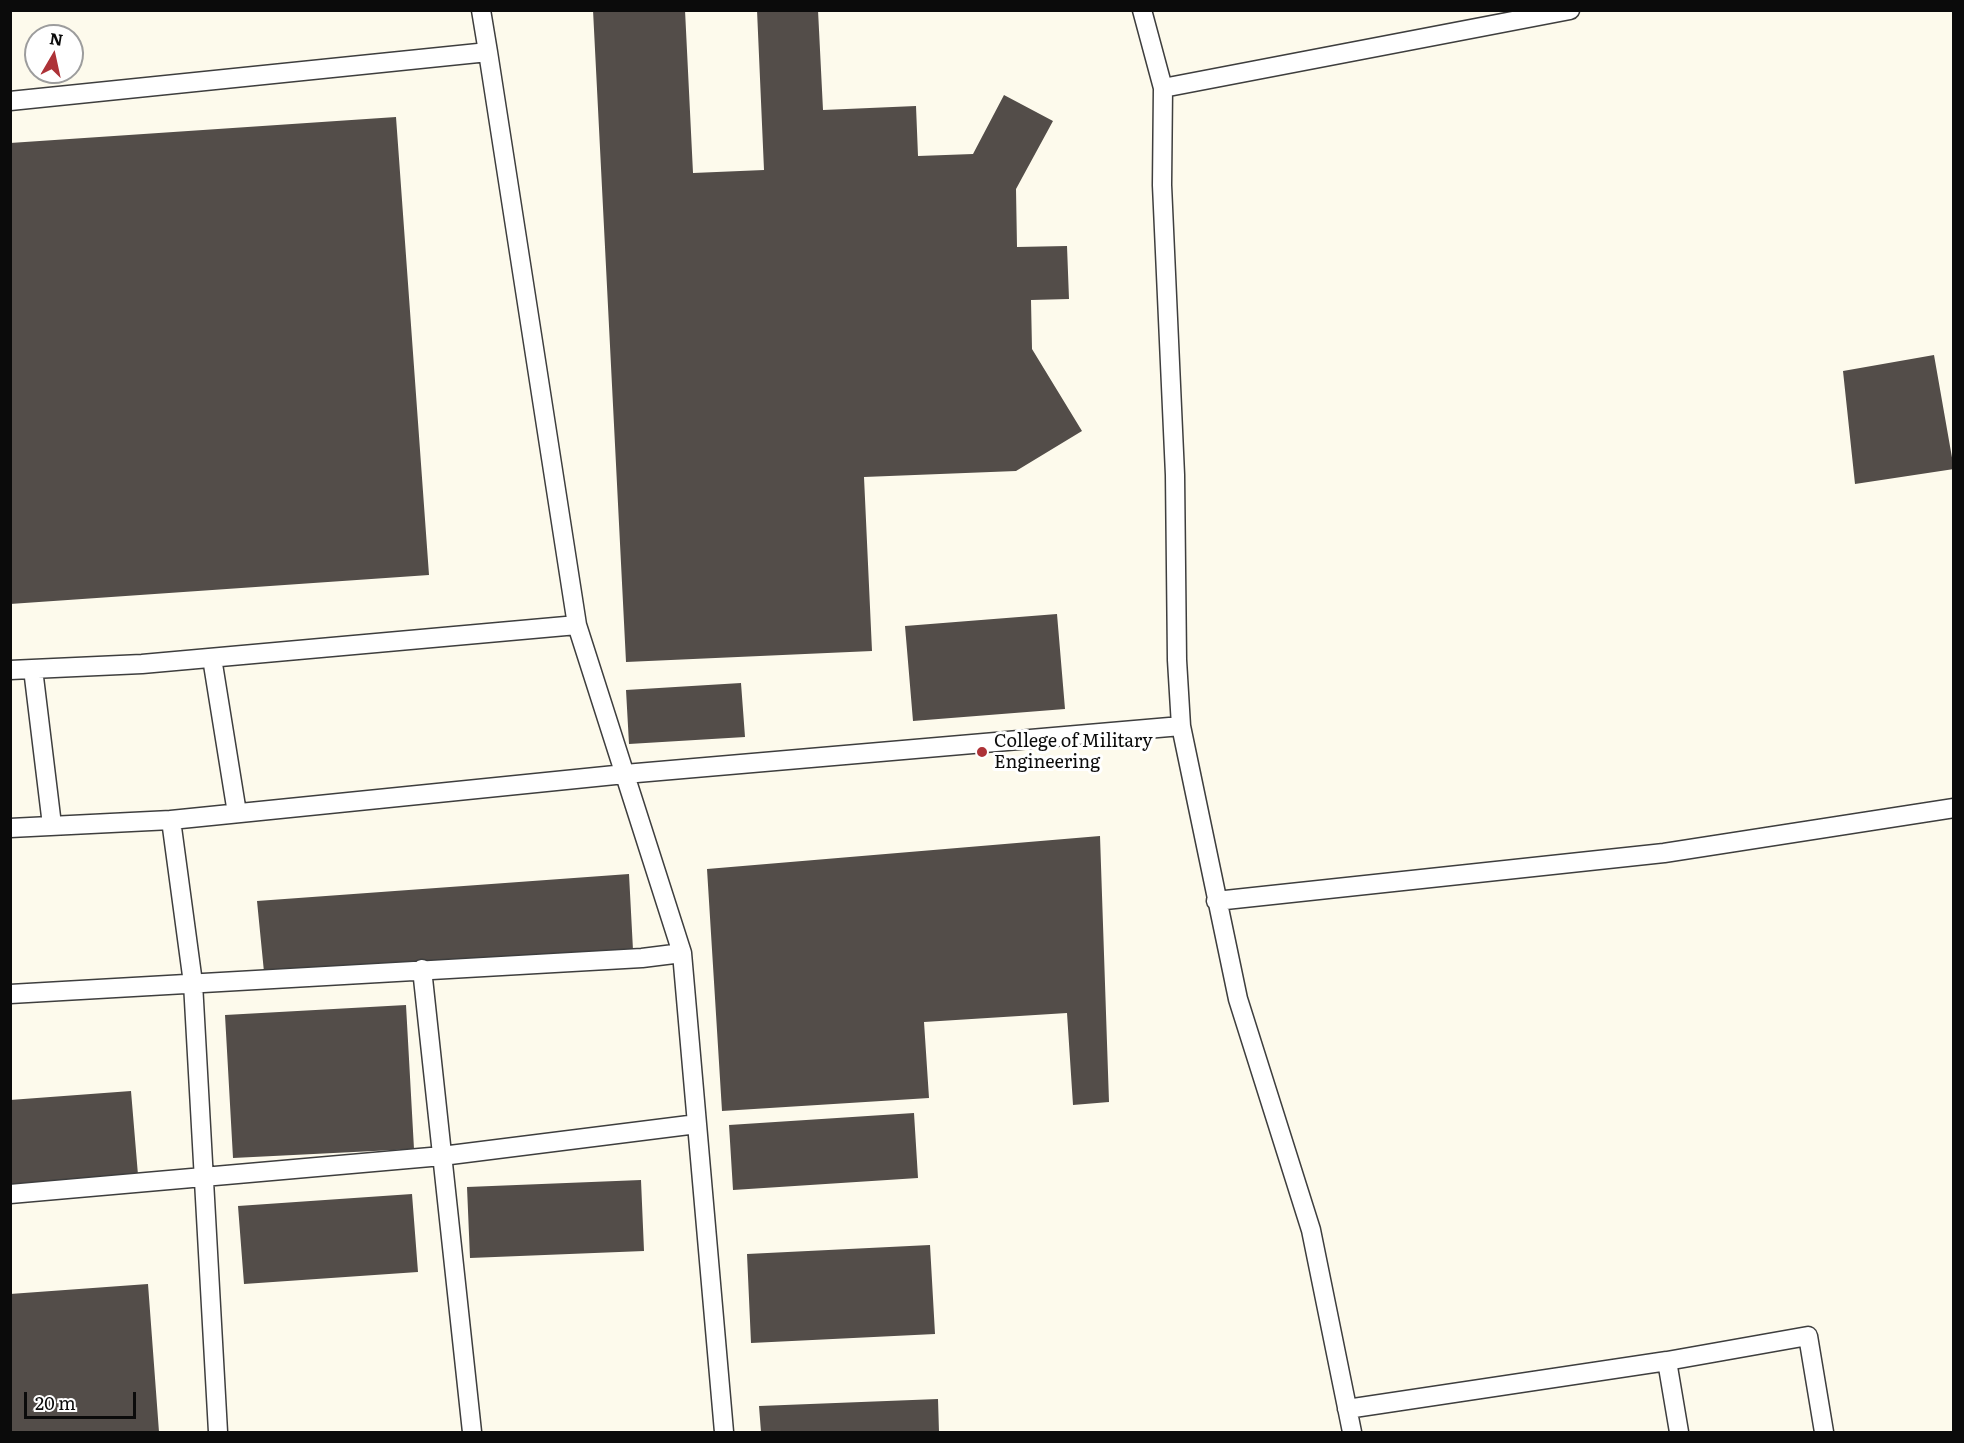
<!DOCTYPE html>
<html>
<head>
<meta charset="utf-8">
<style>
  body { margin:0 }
  #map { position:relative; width:1964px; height:1443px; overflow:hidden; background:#fdfaec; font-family:Literata,serif }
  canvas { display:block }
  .frame { position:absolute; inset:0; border:12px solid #0b0b0b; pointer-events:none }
  .north { position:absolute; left:24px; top:24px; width:60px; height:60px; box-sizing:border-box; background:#fff; border:2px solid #9d9d9d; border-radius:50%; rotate:9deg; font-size:16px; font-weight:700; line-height:24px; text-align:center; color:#0b0b0b }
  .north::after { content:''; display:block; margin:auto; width:21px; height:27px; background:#ad3237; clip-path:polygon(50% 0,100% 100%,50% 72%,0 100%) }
  .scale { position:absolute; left:24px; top:1392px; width:112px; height:27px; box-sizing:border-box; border:3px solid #0b0b0b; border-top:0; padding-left:8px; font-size:18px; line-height:21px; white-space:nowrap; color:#0b0b0b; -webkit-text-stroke:4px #fff; paint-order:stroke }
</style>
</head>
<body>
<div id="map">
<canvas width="1964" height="1443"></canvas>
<div class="frame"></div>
<div class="north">N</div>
<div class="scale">20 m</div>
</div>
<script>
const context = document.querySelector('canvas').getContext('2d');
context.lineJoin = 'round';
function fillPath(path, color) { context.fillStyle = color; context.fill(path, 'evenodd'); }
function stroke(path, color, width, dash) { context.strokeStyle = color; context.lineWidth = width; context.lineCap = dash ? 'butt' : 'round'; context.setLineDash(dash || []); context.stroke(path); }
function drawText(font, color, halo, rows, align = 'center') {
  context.font = font + ' Literata,serif'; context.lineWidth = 6; context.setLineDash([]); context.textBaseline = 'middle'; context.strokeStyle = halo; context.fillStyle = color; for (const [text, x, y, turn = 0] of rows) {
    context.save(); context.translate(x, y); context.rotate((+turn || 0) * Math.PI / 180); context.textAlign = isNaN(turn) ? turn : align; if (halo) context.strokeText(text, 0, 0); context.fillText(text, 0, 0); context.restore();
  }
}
const building = new Path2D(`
  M593,10H685L693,173L764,170L757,10H818L823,110L916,106L918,156L973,154L1004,95L1053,121L1016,189L1017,247L1067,246L1069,299L1031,300L1032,349L1082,431L1016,471L864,477L872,651L626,662Z
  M396,117L429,575L10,604V143Z
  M1934,355L1954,469L1855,484L1843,371Z
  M1057,614L1065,709L913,721L905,626Z
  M741,683L745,737L629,744L626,690Z
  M1100,836L1109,1102L1073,1105L1067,1013L924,1022L929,1098L722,1111L707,869Z
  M629,874L633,950L264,972L257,901Z
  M406,1005L414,1149L233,1158L225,1015Z
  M131,1091L138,1175L10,1185V1100Z
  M914,1113L918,1178L733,1190L729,1125Z
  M641,1180L644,1251L470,1258L467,1187Z
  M412,1194L418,1272L244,1284L238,1206Z
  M930,1245L935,1334L751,1343L747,1254Z
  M148,1284L159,1432H10V1294Z
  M938,1399L939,1432H761L759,1406Z`);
const lane = new Path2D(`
  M481,10L488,52
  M1142,10L1163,88L1162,185L1175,475L1177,660L1181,726L1238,999L1311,1230L1352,1432
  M1163,88L1570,10
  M10,101L488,52L577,625L142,664L10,670
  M577,625L682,953L724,1432
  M212,658L237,813
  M33,669L52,825
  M171,820L193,983L218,1432
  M10,828L171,820L625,774L1181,726
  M1216,901L1664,853L1954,808
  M422,969L472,1432
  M10,994L642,958L682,953
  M10,1194L442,1156L697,1124
  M1667,1361L1679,1432
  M1347,1409L1667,1361L1808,1336L1824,1432`);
const markers = [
  [982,752,6,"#ad3237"]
];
const poiNames = [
  ["College of Military",994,742],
  ["Engineering",994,763]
];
fillPath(building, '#534d49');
stroke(lane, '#3e3e3e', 21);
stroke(lane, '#fff', 18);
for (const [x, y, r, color] of markers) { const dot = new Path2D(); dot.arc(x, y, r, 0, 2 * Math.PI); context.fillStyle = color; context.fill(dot); stroke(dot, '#fff', 2); }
drawText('18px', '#0b0b0b', '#fff', poiNames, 'left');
</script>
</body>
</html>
